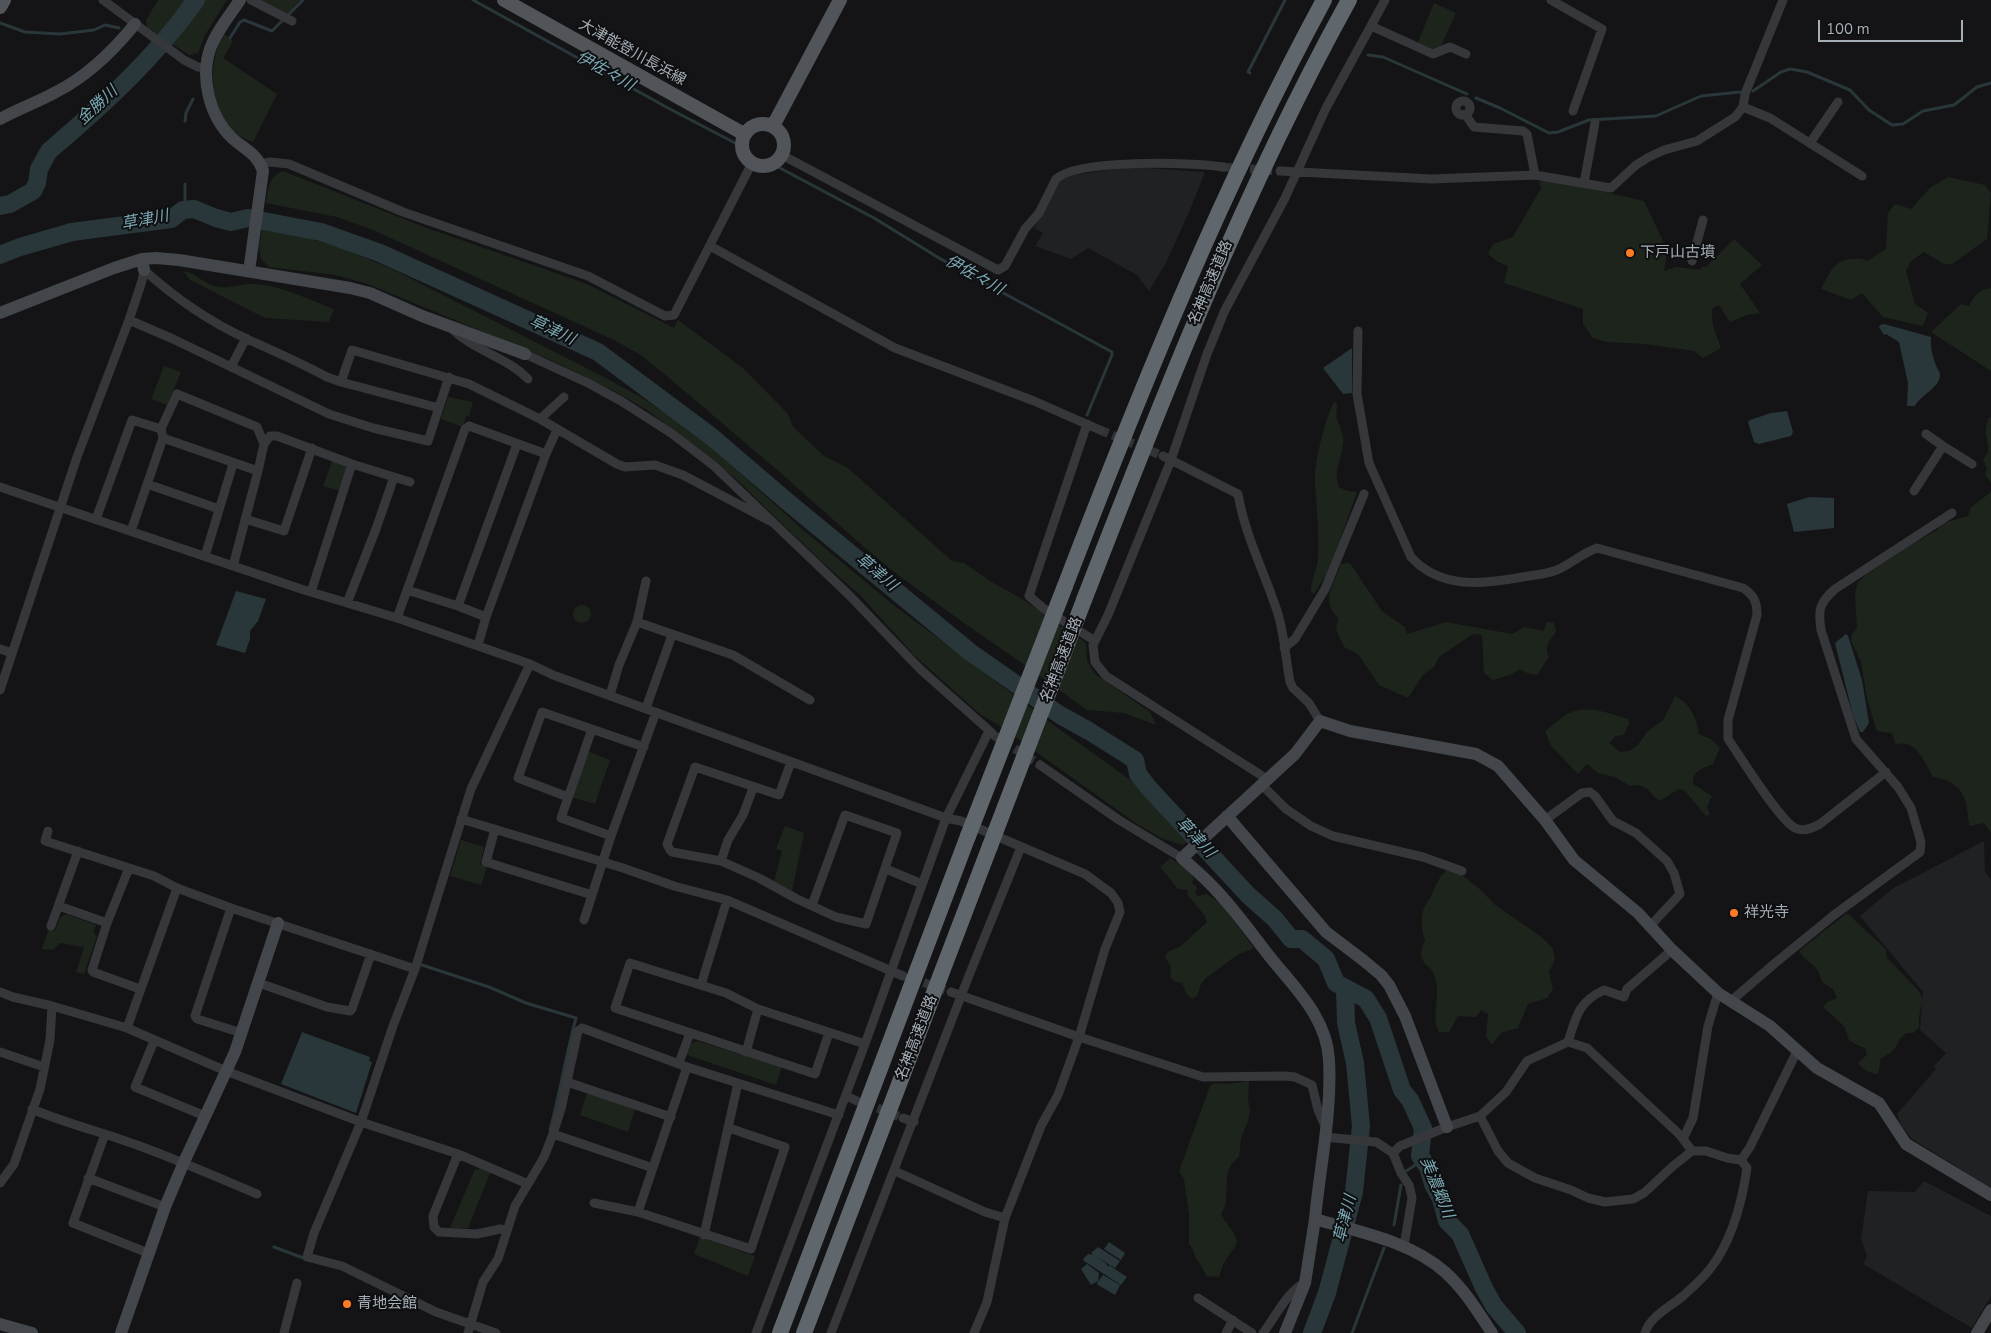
<!DOCTYPE html>
<html>
<head>
<meta charset="utf-8">
<style>
  body { margin:0 }
  #map { position:relative; width:1991px; height:1333px; overflow:hidden; background:#141416; font-family:"Nunito Sans",sans-serif }
  canvas { display:block }
  .scale { position:absolute; left:1818px; top:20px; width:145px; height:22px; box-sizing:border-box; border:2px solid #a5afb7; border-top:0; padding-left:6px; font-size:15px; line-height:18px; white-space:nowrap; color:#a5afb7; -webkit-text-stroke:4px #0f0f11; paint-order:stroke }
</style>
</head>
<body>
<div id="map">
<canvas width="1991" height="1333"></canvas>
<div class="scale">100 m</div>
</div>
<script>
const context = document.querySelector('canvas').getContext('2d');
context.lineJoin = 'round';
function fillPath(path, color) { context.fillStyle = color; context.fill(path, 'evenodd'); }
function stroke(path, color, width, dash) { context.strokeStyle = color; context.lineWidth = width; context.lineCap = dash ? 'butt' : 'round'; context.setLineDash(dash || []); context.stroke(path); }
function drawText(font, color, halo, rows, align = 'center') {
  context.font = font + ' "Nunito Sans","Noto Sans JP",sans-serif'; context.lineWidth = 4; context.setLineDash([]); context.textBaseline = 'middle'; context.strokeStyle = halo; context.fillStyle = color; for (const [text, x, y, turn = 0] of rows) {
    context.save(); context.translate(x, y); context.rotate((+turn || 0) * Math.PI / 180); context.textAlign = isNaN(turn) ? turn : align; if (halo) context.strokeText(text, 0, 0); context.fillText(text, 0, 0); context.restore();
  }
}
const built = new Path2D(`
  M1130,167L1205,172L1190,210L1165,265L1149,291L1137,275L1088,248L1071,259L1035,246L1043,233L1034,228L1056,185L1066,176Z
  M1984,841L1985,872L1991,880V1188L1912,1139L1901,1125L1897,1114L1936,1069L1934,1066L1946,1053L1920,1030L1923,992L1860,916L1892,889Z
  M1924,1181L1991,1216V1296L1972,1328L1863,1264L1867,1256L1861,1239L1868,1191L1915,1192Z`);
const green = new Path2D(`
  M158,0H184L160,36L147,27L146,20Z
  M206,0H227L205,35L198,53L189,55L172,44Z
  M259,0H300L287,14Z
  M1434,3L1456,13L1441,46L1433,49L1418,42Z
  M224,34L233,41L223,58L277,94L253,142C212,131 203,66 224,34Z
  M283,171L424,227L587,284L674,328L678,320L743,368L788,414L793,427L824,456L848,468L952,561L964,563L990,581L1024,600L1086,643L1087,661L1095,674L1150,712L1156,725L1124,713L1087,710L1019,661L964,623L898,575L864,547L783,475L668,377L641,355L614,340L373,230L337,217L266,203C268,189 269,176 283,171Z
  M1948,177L1985,185L1991,193L1987,239L1952,264H1944L1924,252L1911,261L1906,271L1915,304L1928,313L1923,326L1883,317L1862,293L1851,300L1821,289C1829,275 1833,260 1851,259C1858,258 1862,258 1867,261L1886,249L1888,213L1895,204L1911,209L1931,187Z
  M1548,179L1644,201L1665,245L1666,259L1664,271L1676,267L1701,270V267H1706L1734,239L1762,265L1740,284L1760,313L1747,315L1730,322L1719,305L1713,308C1709,321 1717,336 1721,348L1703,358L1694,351L1645,344L1607,342L1593,338L1583,324V309L1504,283L1508,266L1498,262L1488,254L1493,244L1513,237L1541,188L1539,182Z
  M262,228L312,239L343,249L390,268L600,375L639,396L675,419L709,445L802,529L891,603L1055,726L1140,787L1192,840L1182,845L1161,838L1137,824L997,724L980,714L914,655L860,595L822,562L736,479L647,410L614,391L551,360L368,284L335,275L269,267L261,259L259,248Z
  M183,271C194,272 202,282 214,286C227,290 239,284 252,284C278,284 310,300 334,309L329,322L265,318L190,280Z
  M1991,288V371L1931,332L1961,304L1969,306C1975,295 1978,290 1991,288Z
  M164,366L181,372L167,405L151,399Z
  M448,397L473,402L469,416H466L463,427L441,419Z
  M1334,402L1337,403C1337,408 1336,415 1337,419C1340,427 1345,437 1343,445C1341,462 1333,470 1339,487L1347,491L1357,492L1335,554L1327,573L1314,594L1311,592C1311,581 1317,569 1318,558C1319,534 1317,509 1315,485C1314,462 1324,422 1334,402Z
  M1991,417V483L1985,475L1987,468L1983,460L1988,452C1989,437 1982,434 1989,418Z
  M332,461L345,465L347,470L340,491L323,486Z
  M1991,492V833L1984,823L1970,826C1967,818 1968,810 1966,803C1962,786 1948,779 1933,777C1926,764 1915,737 1896,745L1892,733L1877,731L1867,699L1861,662L1851,641L1852,634L1857,628L1855,597L1857,583L1866,575L1909,546L1936,531L1944,523L1968,516L1971,507Z
  M1350,563L1382,611L1405,627L1407,634L1446,622L1512,634L1525,627L1543,631L1547,622L1554,623L1556,632C1550,640 1544,646 1549,657L1537,675L1527,673L1520,669L1510,675L1493,680L1484,673L1482,635L1473,634L1439,657L1434,667L1423,675L1408,698L1379,685L1358,654L1344,647L1336,630L1338,618C1320,599 1334,585 1341,564Z
  M573 614a9 9 0 1 1 18 0a9 9 0 1 1-18 0Z
  M1675,696C1691,704 1696,717 1699,734L1711,739L1720,748L1713,764C1702,769 1692,770 1693,784L1712,796L1707,807L1710,814L1706,816L1684,790L1679,789L1659,801L1646,788L1638,785L1630,786L1615,777L1598,773L1587,764L1578,774L1551,746L1545,731C1552,726 1559,719 1567,714C1586,704 1609,713 1628,719L1629,724L1624,735L1616,736L1609,743L1620,752L1629,751L1637,746L1647,732L1664,719Z
  M587,751L610,760L595,804L571,797Z
  M785,826L804,833L792,891L774,881L782,851L776,849Z
  M461,840L484,847L480,864L487,867L481,885L450,876Z
  M1170,858L1188,870L1194,879L1192,883L1197,887L1195,893L1198,896L1207,894L1221,904L1254,948L1237,955L1205,979L1201,984L1197,996L1192,999L1187,995L1182,983L1175,982L1170,977L1171,967L1165,956L1168,952L1181,946L1207,922L1205,916L1187,894L1188,890L1178,889L1160,867Z
  M1447,870L1462,875L1482,891L1494,904L1543,938L1553,949L1555,959L1549,972L1553,989L1547,998L1528,1004L1518,1028L1501,1033L1492,1045L1486,1037L1488,1014L1481,1010L1476,1017L1458,1016L1449,1032H1439C1431,1016 1440,999 1436,981C1433,960 1413,968 1425,940C1422,931 1420,917 1424,908C1426,903 1430,899 1432,894C1436,884 1439,877 1447,870Z
  M1847,913L1875,939L1886,950L1887,958L1918,990L1923,999L1919,1017V1027L1913,1033H1906C1893,1045 1900,1050 1881,1058L1878,1074C1869,1073 1862,1070 1858,1062L1867,1055L1865,1048L1859,1046L1849,1040L1844,1026L1823,1007L1827,1002L1837,998L1833,989L1822,982C1818,963 1809,966 1799,951Z
  M66,914L96,925L93,933L97,936L84,974L76,972L84,947L60,943L53,950L42,949L49,928L55,931L60,918Z
  M697,1041L782,1067L776,1085L687,1055L691,1044Z
  M1249,1081L1248,1099L1250,1111L1248,1121L1241,1138L1239,1157C1217,1173 1234,1195 1221,1214C1225,1224 1234,1229 1237,1241C1234,1251 1232,1250 1227,1258C1223,1263 1221,1271 1219,1277L1206,1276C1204,1270 1201,1266 1198,1261C1193,1255 1196,1252 1189,1244V1214L1184,1179L1179,1171L1210,1086L1214,1083L1228,1084Z
  M587,1093L635,1109L628,1132L580,1115Z
  M480,1168L490,1173L468,1228H450L475,1169L478,1170Z
  M700,1237L755,1256L748,1276L694,1254Z`);
const water = new Path2D(`
  M184,0H206L172,44L160,36Z
  M1884,324L1931,337C1930,349 1933,357 1937,368C1938,370 1940,372 1940,375C1940,388 1920,395 1915,406H1907L1908,383L1899,342L1886,334L1884,335L1879,327L1880,325Z
  M1352,348V393L1343,394L1323,368Z
  M1787,411L1793,432L1791,436L1759,444L1754,442L1748,422L1750,420L1771,413Z
  M1809,497L1834,498V528L1794,532L1787,504Z
  M236,591L266,599L258,621L250,631V639L245,653L216,645Z
  M1846,634L1848,636L1862,680L1869,723L1863,732H1860L1853,715L1835,643Z
  M302,1032L370,1057L369,1061L372,1062L356,1113L281,1084Z
  M1109,1242L1125,1253L1121,1260L1104,1249Z
  M1098,1247L1120,1261L1115,1268L1097,1257L1107,1264V1267L1109,1265L1127,1277L1121,1285L1084,1261L1083,1259L1088,1254L1093,1255L1091,1253Z
  M1087,1264L1099,1273L1098,1281L1091,1285L1081,1269Z
  M1103,1275L1120,1285L1115,1295L1098,1285L1097,1283Z`);
const stream = new Path2D(`
  M473,0L668,108L737,144
  M0,23L25,32L60,34L94,30L105,25L119,28
  M230,38L240,22L244,20L272,31L303,0
  M1368,55L1383,57L1467,94
  M1250,73L1248,72L1285,0
  M1753,91L1781,72L1790,69L1807,72L1850,90L1869,110L1892,125L1903,124L1923,111L1954,105L1977,87L1991,83
  M1476,98L1500,108L1549,133L1558,132L1589,120L1656,116L1701,96L1740,92
  M185,121L186,113L193,99
  M778,167L874,218L939,258L1112,352V355L1087,415
  M183,210L185,206V184
  M419,964L489,987L526,1003L576,1018C566,1055 560,1093 550,1130
  M1406,1171C1413,1167 1418,1164 1420,1156
  M1394,1225L1401,1185
  M274,1247L306,1259
  M1352,1333L1384,1248`);
const river = new Path2D(`
  M0,206L10,204L33,191L37,183L39,169L49,151C103,105 155,58 196,0
  M0,255L20,247L72,232L171,219L183,210L194,209L216,218L231,222L248,218L321,232L380,253L598,352L712,437L789,503L970,652L1060,715L1089,731L1135,760L1138,774L1148,787L1248,895L1275,919L1291,939H1302L1326,959L1336,983L1366,999L1378,1018L1402,1090L1410,1100L1423,1128L1420,1156L1428,1167L1433,1184L1441,1199L1447,1221L1460,1234L1484,1288L1494,1306L1517,1333
  M1312,1333L1327,1293L1354,1192L1361,1126L1355,1063L1346,1023L1345,989`);
const streetTunnel = new Path2D(`
  M1223,167L1280,171
  M1100,430L1163,456
  M992,734L1040,765
  M911,978L951,992
  M865,1103L903,1118`);
const street = new Path2D(`
  M103,0L184,60L198,67L207,68
  M251,0L292,21
  M1551,0L1602,29L1573,111
  M1371,26L1433,54L1450,47L1466,54
  M1456 108a7 7 0 1 1 14 0a7 7 0 1 1-14 0Z
  M1743,107L1770,118L1862,176
  M1465,114L1474,127L1523,131L1527,134L1535,175
  M1810,143L1838,102
  M782,155L998,270L1005,266L1025,229L1039,213L1056,179C1077,159 1193,162 1223,167
  M261,164L270,162L289,164L403,212L588,276L665,316L674,315L752,163
  M1280,171L1432,179L1535,175L1611,188L1636,165L1649,157L1664,150L1697,141L1735,117L1743,107L1745,94L1783,0
  M1584,183L1595,123
  M710,246L895,348L1034,401L1100,430
  M1692,261L1703,220
  M144,270C174,297 210,322 247,339C274,351 301,363 327,377L341,382L352,350L469,384L540,419L617,464L625,467L655,465L683,475L770,521
  M129,320L173,339L329,414L373,428L428,441L449,377
  M453,330C475,351 507,357 528,379
  M1358,331L1357,394L1369,463L1411,557C1441,590 1484,584 1523,577C1534,575 1547,574 1557,570C1571,564 1582,553 1597,548L1743,588C1754,595 1757,602 1757,615L1728,720V739C1740,756 1779,820 1795,828C1803,832 1813,828 1820,824L1886,772
  M525,354L588,383L621,401L671,433L714,466L849,595L920,669L992,733
  M231,367L246,338
  M341,382L439,408
  M540,419L564,397
  M1087,424L1029,596L1043,608L1095,641
  M1926,434L1943,446
  M163,438L161,429L177,394L257,427L264,444L270,436H277L352,464L410,482
  M1163,456L1238,494C1245,536 1265,573 1278,614C1284,633 1286,661 1290,682L1293,688L1309,703L1320,721
  M258,471L264,444
  M147,484L219,509
  M0,487L301,589L397,618L530,664L553,675L946,818L961,821L1085,874L1111,893L1118,903L1120,912L1105,949L1079,1037L1058,1095L1041,1126L1005,1218L987,1302L974,1333
  M1914,491L1943,446L1972,464
  M96,519L132,420L161,429
  M245,519L284,531L312,448
  M131,531L163,438L258,471L233,566
  M205,556L233,464
  M407,590L458,606
  M311,592L352,464
  M347,603L376,529L394,477
  M486,617L458,606L517,444
  M397,618L465,429L469,426L546,454
  M637,622L733,655L810,700
  M478,645L486,617L546,454L557,430
  M1284,648L1295,639L1325,589L1364,494
  M0,649L12,653
  M0,690L77,457L129,320L142,281L144,270
  M610,695L619,665L637,622L646,581
  M646,708L672,635
  M592,729L561,818L611,836
  M791,762L779,795L695,767L667,844L670,850L672,852L721,861L759,878L797,899L836,917L866,924L897,833L845,815L812,905
  M1040,765L1119,820L1182,858
  M1267,779L1106,676L1095,662L1093,645L1108,615L1171,460L1207,354L1225,310L1285,198L1326,108L1385,0
  M1262,785L1286,809L1311,826L1333,836L1423,857L1462,871
  M568,797L518,778L542,712L644,747
  M461,819L623,868L674,886L727,900L903,976
  M1545,820L1582,793L1590,792L1595,796L1613,821L1636,833L1667,861L1674,873L1680,894L1650,926
  M495,829L486,862L592,895
  M48,831L45,841L154,876L177,888L231,908L415,969
  M721,861L728,840L743,815L753,788
  M129,868L107,923L92,970L93,972L140,989
  M886,869L922,884
  M59,906L107,923
  M231,908L195,1016L197,1019L242,1033
  M584,920L611,836L656,712
  M51,926L78,851
  M259,983L327,1007L350,1011L352,1009L371,954
  M701,985L727,900
  M0,992L13,997L52,1006L127,1028L226,1071L361,1122L458,1154L528,1184
  M951,992L1079,1037L1203,1077L1285,1076L1295,1077L1312,1085L1318,1110L1325,1126
  M1731,1001L1774,964L1834,915L1920,852L1921,842L1911,808L1898,787L1856,739L1821,630C1818,610 1819,603 1835,589L1952,513
  M127,1028L177,888
  M829,1033L815,1074L615,1008L630,963L726,993L758,1009L865,1044
  M154,1041L135,1087L205,1116
  M1568,1042C1576,1017 1578,1002 1604,990L1624,997L1627,989L1672,950
  M0,1052L44,1067
  M746,1052L758,1009
  M679,1063L690,1033
  M567,1082L671,1117
  M846,1096L857,1101
  M32,1109C67,1124 102,1132 137,1145C178,1160 217,1177 257,1194
  M1480,1116L1498,1151L1508,1163L1535,1178L1571,1190L1588,1198L1605,1202L1633,1199L1644,1193L1673,1166L1692,1151H1706L1727,1158L1741,1160L1750,1147L1797,1051
  M903,1118L914,1122
  M105,1134L73,1223L148,1253
  M553,1134L653,1168
  M1324,1137L1376,1142L1393,1153L1401,1173L1409,1185L1412,1198L1404,1246
  M1683,1139L1693,1118L1708,1026L1718,993
  M1393,1153L1400,1146L1447,1127L1480,1116L1506,1092L1527,1061L1568,1042L1587,1048L1680,1135L1692,1151
  M458,1154L433,1216L434,1227L439,1232L477,1234L500,1229L506,1230
  M895,1171L985,1212L1005,1218
  M88,1178L165,1207
  M0,1183L14,1164L40,1089L50,1040L52,1006
  M594,1203L638,1212L751,1249L785,1147L729,1128
  M638,1212L687,1067
  M704,1235L738,1083
  M1198,1298L1252,1333
  M284,1333L297,1283
  M468,1333L483,1282L498,1259L515,1206L544,1157L553,1134L561,1109L578,1031L582,1028L687,1067L839,1115
  M496,1333L436,1312L342,1266L307,1257L314,1233L361,1122L393,1026L415,969L471,789L530,664
  M756,1333L865,1044L946,818L989,731
  M831,1333L968,978L1021,847
  M1226,1333L1233,1320
  M1263,1333C1274,1319 1289,1289 1305,1283
  M1645,1333C1650,1316 1670,1307 1683,1296C1692,1288 1703,1278 1710,1269C1732,1241 1742,1202 1747,1168L1741,1160`);
const secondary = new Path2D(`
  M240,0C229,16 216,32 210,49C200,79 210,117 232,138C244,149 258,154 263,171L249,271
  M0,119C18,109 38,102 56,92C88,76 113,51 135,24
  M142,259L156,258L179,260L350,288L370,293L422,316L525,354
  M0,313L114,268L142,259L144,270
  M1227,816L1326,932L1363,960L1381,975L1389,985L1405,1016L1447,1127
  M1315,1219C1320,1166 1332,1113 1329,1060C1327,1018 1295,988 1270,957C1252,934 1235,910 1215,889C1205,878 1193,868 1182,858L1295,754L1320,721L1350,731L1476,754L1498,766L1545,820L1574,860L1638,913L1672,950L1718,993L1770,1026L1817,1068L1879,1103L1906,1144L1991,1195
  M0,1324L32,1333
  M121,1333L165,1207L184,1162L235,1052L278,923
  M1285,1333L1305,1283L1315,1219C1359,1232 1410,1241 1445,1272C1465,1290 1478,1312 1492,1333
  M1977,1333L1991,1310`);
const primary = new Path2D(`
  M504,0L744,134
  M0,7L4,0
  M742 145a21 21 0 1 1 42 0a21 21 0 1 1-42 0Z
  M773,126L840,0`);
const highway = new Path2D(`
  M1065,586C1142,386 1222,188 1324,0
  M1084,600C1163,396 1243,192 1349,0
  M780,1333L968,836
  M804,1333L990,846`);
const highwayBridge = new Path2D(`
  M968,836L1065,586
  M990,846L1084,600`);
const markers = [
  [1630,253,5,"#fc7c26"],
  [1734,913,5,"#fc7c26"],
  [347,1304,5,"#fc7c26"]
];
const streetNames = [
  ["大津能登川長浜線",632,53,29],
  ["名神高速道路",1211,283,-67],
  ["名神高速道路",1062,660,-69],
  ["名神高速道路",917,1038,-69]
];
const poiNames = [
  ["下戸山古墳",1640,253],
  ["祥光寺",1744,913],
  ["青地会館",357,1304]
];
const waterNames = [
  ["伊佐々川",605,72,29],
  ["金勝川",98,106,-43],
  ["草津川",145,221,-11],
  ["伊佐々川",974,276,29],
  ["草津川",552,331,25],
  ["草津川",876,573,40],
  ["草津川",1195,838,47],
  ["美濃郷川",1436,1188,68],
  ["草津川",1346,1219,-76]
];
fillPath(built, '#202123');
fillPath(green, '#1d241c');
fillPath(water, '#29373a');
stroke(stream, '#29373a', 3);
stroke(river, '#29373a', 18);
stroke(streetTunnel, '#313336', 9, [9, 4.5]);
stroke(street, '#35373b', 9);
stroke(secondary, '#43474b', 12);
stroke(primary, '#51555a', 14);
stroke(highway, '#60676c', 16);
stroke(highwayBridge, '#60676c', 16);
for (const [x, y, r, color] of markers) { const dot = new Path2D(); dot.arc(x, y, r, 0, 2 * Math.PI); context.fillStyle = color; context.fill(dot); stroke(dot, '#0f0f11', 2); }
drawText('15px', '#a5afb7', '#0f0f11', streetNames);
drawText('15px', '#a5afb7', '#0f0f11', poiNames, 'left');
drawText('italic 16px', '#7aa8b4', '#0f0f11', waterNames);
</script>
</body>
</html>
